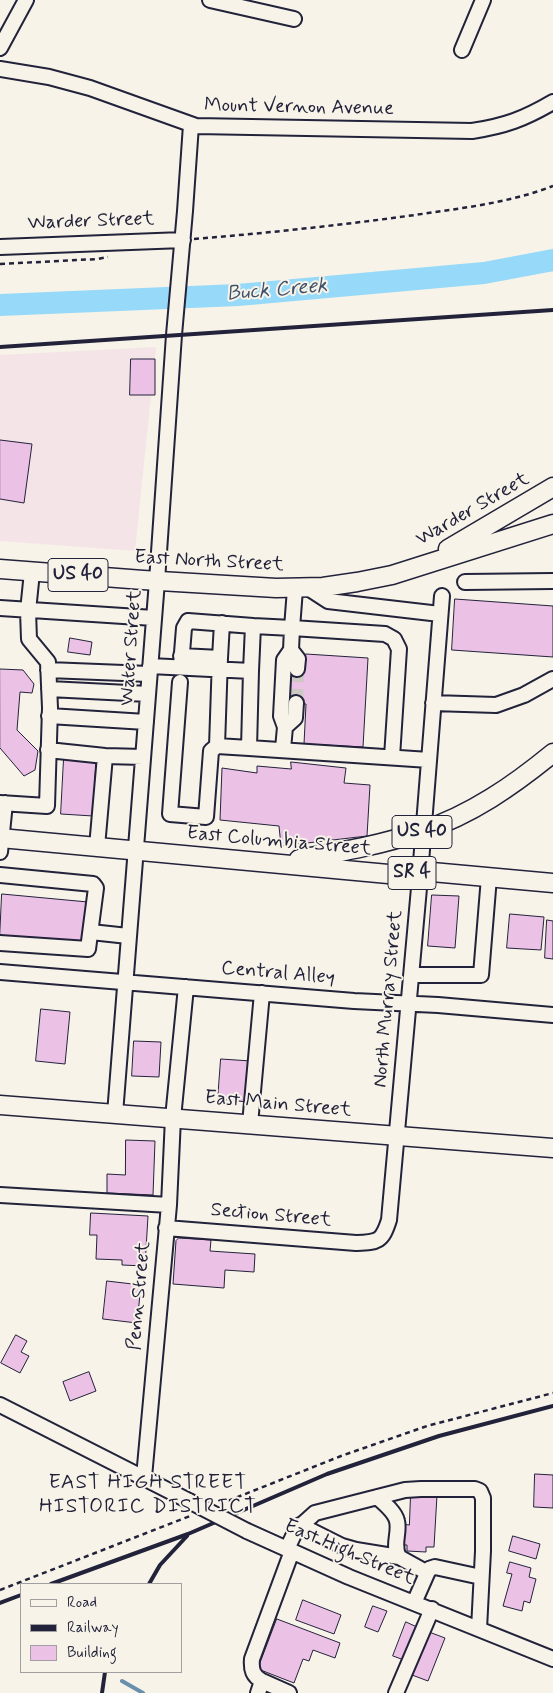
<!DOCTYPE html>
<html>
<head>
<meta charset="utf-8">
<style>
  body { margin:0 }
  #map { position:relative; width:553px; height:1693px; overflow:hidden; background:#f7f3e8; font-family:Mynerve,sans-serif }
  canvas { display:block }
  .legend { position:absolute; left:20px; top:1583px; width:162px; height:90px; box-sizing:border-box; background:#f7f3e8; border:1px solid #a29fa3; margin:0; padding:6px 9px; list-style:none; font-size:15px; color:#22223b }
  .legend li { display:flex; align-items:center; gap:10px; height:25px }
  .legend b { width:25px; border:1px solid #a29fa3 }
</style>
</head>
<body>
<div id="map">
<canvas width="553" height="1693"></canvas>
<ul class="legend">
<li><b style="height:6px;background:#f7f3e8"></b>Road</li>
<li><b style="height:6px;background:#22223b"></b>Railway</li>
<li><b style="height:14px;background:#ecc1e6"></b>Building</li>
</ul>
</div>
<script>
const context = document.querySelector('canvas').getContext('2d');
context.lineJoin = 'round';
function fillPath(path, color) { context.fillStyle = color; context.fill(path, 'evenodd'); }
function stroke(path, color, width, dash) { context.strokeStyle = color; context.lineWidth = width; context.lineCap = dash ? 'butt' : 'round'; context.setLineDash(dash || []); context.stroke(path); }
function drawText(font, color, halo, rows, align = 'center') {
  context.font = font + ' Mynerve,sans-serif'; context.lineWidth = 4; context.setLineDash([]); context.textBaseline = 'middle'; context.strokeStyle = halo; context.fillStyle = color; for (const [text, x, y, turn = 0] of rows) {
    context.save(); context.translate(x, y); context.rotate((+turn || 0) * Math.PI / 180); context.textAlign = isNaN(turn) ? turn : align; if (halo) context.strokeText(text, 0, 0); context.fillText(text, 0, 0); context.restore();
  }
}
const built = new Path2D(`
  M156,347L135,551L0,541V355Z`);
const stream = new Path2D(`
  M122,1681L143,1693`);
const river = new Path2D(`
  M0,305L238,295L484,273L553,260`);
const building = new Path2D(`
  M131,359H155V395H130Z
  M0,440L32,444L24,503L0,499Z
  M455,599L553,606V657L452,650Z
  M70,638L92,642L90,655L68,652Z
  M306,654L368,658L363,747L304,744L306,704L284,703L286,669L305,670Z
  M0,669L23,670L34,684L32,693L20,692L17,730L38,751L35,770L24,776L0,748Z
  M64,758L96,760L93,816L61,814Z
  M291,762L346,768L344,783L370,785L367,836L281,846L279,826L220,820L222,768L257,773V766L291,769Z
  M2,894L88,902L84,945L0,937Z
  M432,895L459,896L455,948L428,946Z
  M510,914L544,917L541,950L507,948Z
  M547,920L553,921V959L545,958Z
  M41,1009L70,1012L65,1064L36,1061Z
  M134,1041L161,1042L159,1077L132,1076Z
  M221,1059L251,1061L248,1102L218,1099Z
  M126,1140L155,1141L153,1195L107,1193V1174L125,1175Z
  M91,1213L148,1216L145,1266L122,1265V1260L96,1259L97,1235H90Z
  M179,1238L211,1240L210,1251L255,1254L254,1272L225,1270L224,1288L173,1284L176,1241Z
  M107,1281L141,1285L137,1323L103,1319Z
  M16,1335L27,1341L21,1352L29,1356L20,1373L1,1363Z
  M89,1372L96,1391L70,1401L63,1382Z
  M535,1474L553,1475V1508L534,1507Z
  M411,1494L437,1495L434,1547H426V1552L407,1551V1545H401L402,1524L409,1525Z
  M513,1536L540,1544L536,1559L509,1551Z
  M510,1562L531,1568L529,1577L536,1579L530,1603L524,1601L522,1611L503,1606L512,1574L507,1573Z
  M303,1600L341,1615L334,1634L296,1620Z
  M373,1606L387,1611L378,1632L365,1627Z
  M277,1619L340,1643L335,1658L313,1650L309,1661L303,1659L294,1683L258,1669Z
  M406,1622L417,1627L404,1660L393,1656Z
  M429,1632L445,1638L428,1681L412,1675Z`);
const minorTunnel = new Path2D(`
  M296,703L297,669`);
const path = new Path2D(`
  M194,239C268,233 342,225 415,215C462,208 509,203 553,186
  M0,264L98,259L108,257
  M220,1504L341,1456L427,1426L553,1393
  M0,1590L190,1516`);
const minor = new Path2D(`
  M210,0L294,19
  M0,48L26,0
  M462,50L483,0
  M0,69L49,77L90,88L196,126L472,131C505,126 524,119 553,102
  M0,247L183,240
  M465,582L553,581
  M308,588L328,601L440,614
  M0,608L154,618
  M181,656L220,658L217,746
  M220,658L222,623
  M181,665L184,628L188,621L253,626
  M150,666L251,671L249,748L429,760
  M297,669L298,659L291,650L292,628L385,634L394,639L399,649L392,757
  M48,670L149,674
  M251,671L253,626L292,628L295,589
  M180,682L170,814L206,817L211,751L217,746L249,748
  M49,689L148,694
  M433,703L496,705L524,695L553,679
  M49,716L146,722
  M285,727L295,718L296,703
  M283,749L285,727L281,716L284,660L291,650
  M48,750L105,756L143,757
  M0,803L47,806L50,708L48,662L29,639L28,611L32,572
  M97,847L105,756
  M0,852L5,803
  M0,875L93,884L96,888L88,949L0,943
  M91,932L128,936
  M0,972L354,1001L438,1005L553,1015
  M411,975H481L489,877
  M115,1114L157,581L174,335L185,211L191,125
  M250,1124L262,993
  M0,1195L169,1205
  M166,1228L356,1243C378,1242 382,1242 389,1220L419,888L442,596
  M0,1405L189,1501
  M144,1477L169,1205L173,1118L186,987
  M377,1497C384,1503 395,1512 397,1521C400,1533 392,1545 399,1557
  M300,1525L342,1546L356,1550L399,1557L426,1572
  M247,1531L349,1577L553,1659
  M287,1549L296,1530L315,1513L405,1490L421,1489H475L480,1491L483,1498V1551L479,1629
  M414,1603L429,1569L435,1567L481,1577
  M262,1681L289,1693
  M258,1693L262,1681C253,1676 251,1670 252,1659L292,1551
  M396,1693L432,1609`);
const major = new Path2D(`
  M448,549L553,487
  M0,569L143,580L276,588L323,587L357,582L392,575L553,524
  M0,838L399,875L432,872L553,883
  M299,859C340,852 382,845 422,831C471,815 514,785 553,753
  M0,1105L553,1148`);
const rail = new Path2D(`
  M0,347L553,310
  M51,1584L188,1534L327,1474L439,1436L553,1406
  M149,1584L160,1565L187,1536
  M0,1603L21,1595
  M102,1693L105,1672`);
const minorBridge = new Path2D(`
  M189,1501L247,1531`);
const shields = [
  [78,575,60],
  [422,832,60],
  [412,873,48]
];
const shieldNames = [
  ["US 40",78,575],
  ["US 40",422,832],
  ["SR 4",412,873]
];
const streetNames = [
  ["Mount Vernon Avenue",299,108,1],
  ["Warder Street",91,222,-2],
  ["Warder Street",473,510,-30],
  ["East North Street",209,562,3],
  ["Water Street",132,648,-86],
  ["East Columbia Street",279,842,5],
  ["Central Alley",278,974,5],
  ["North Murray Street",389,999,-85],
  ["East Main Street",278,1105,5],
  ["Section Street",271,1216,5],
  ["Penn Street",140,1296,-85],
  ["East High Street",349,1553,23]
];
const waterNames = [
  ["Buck Creek",277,291,-5]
];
const neighbourhoodNames = [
  ["EAST HIGH STREET",148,1484],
  ["HISTORIC DISTRICT",148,1508]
];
fillPath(built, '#f4e4e7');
stroke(stream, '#6890ac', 4);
stroke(river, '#96d9f8', 22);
fillPath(building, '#ecc1e6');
stroke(building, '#22223b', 1);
stroke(minorTunnel, '#ccc9c5', 14, [14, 7]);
stroke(minor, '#22223b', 18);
stroke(major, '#22223b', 21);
stroke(path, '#22223b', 2.5, [5, 4]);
stroke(minor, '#f7f3e8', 14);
stroke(major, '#f7f3e8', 18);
stroke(rail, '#22223b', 4);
stroke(minorBridge, '#22223b', 18, []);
stroke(minorBridge, '#f7f3e8', 14);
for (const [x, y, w] of shields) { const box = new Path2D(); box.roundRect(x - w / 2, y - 16.5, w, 33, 4); context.fillStyle = '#f7f3e8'; context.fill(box); stroke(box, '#22223b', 1); }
drawText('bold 19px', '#22223b', null, shieldNames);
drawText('20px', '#22223b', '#f7f3e8', streetNames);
drawText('italic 21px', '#3f506a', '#f7f3e8', waterNames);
context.letterSpacing = '1px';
drawText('21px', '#22223b', '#f7f3e8', neighbourhoodNames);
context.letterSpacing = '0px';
</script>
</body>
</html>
